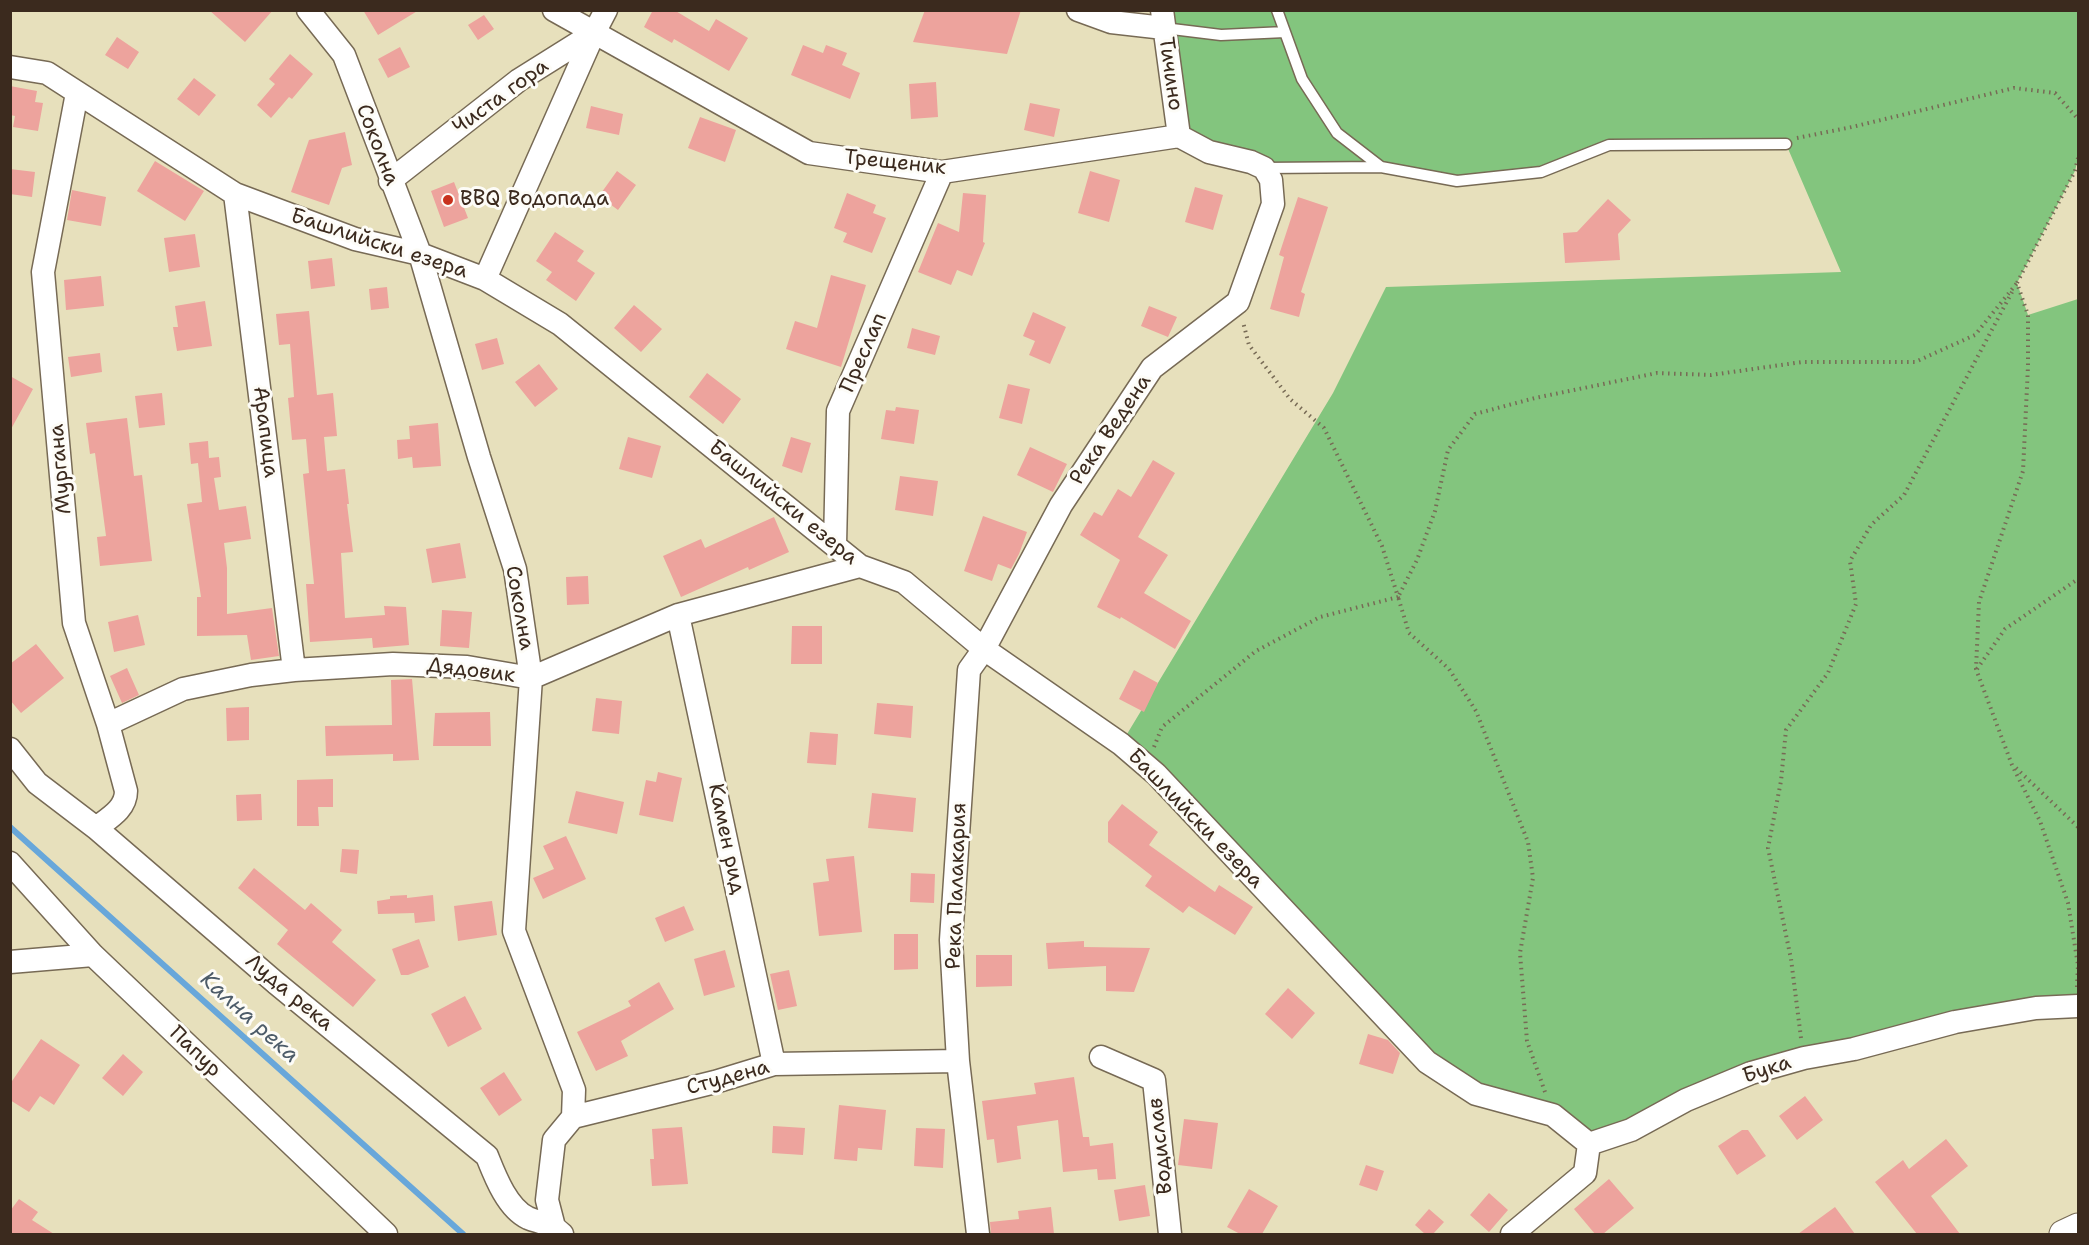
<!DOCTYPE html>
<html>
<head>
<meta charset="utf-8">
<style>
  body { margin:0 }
  #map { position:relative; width:2089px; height:1245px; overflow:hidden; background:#e7e0bc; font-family:"Shantell Sans",sans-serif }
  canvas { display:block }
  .frame { position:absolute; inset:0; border:12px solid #3b2a1e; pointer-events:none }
</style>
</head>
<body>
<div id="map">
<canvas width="2089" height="1245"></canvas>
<div class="frame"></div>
</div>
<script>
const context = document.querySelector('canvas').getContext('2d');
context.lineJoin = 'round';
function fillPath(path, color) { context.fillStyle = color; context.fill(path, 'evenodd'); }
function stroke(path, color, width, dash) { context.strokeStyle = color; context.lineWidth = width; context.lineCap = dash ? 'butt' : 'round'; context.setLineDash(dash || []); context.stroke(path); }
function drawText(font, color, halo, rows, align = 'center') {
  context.font = font + ' "Shantell Sans",sans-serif'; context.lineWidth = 6; context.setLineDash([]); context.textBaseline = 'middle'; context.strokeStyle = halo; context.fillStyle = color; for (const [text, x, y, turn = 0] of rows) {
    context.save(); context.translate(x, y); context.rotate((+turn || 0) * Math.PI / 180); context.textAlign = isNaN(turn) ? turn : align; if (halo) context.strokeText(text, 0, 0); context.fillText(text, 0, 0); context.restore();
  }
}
const green = new Path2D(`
  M1162,11H2078V158L2075,171L2017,283L2028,315L2078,299V1006L1804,1058L1589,1144L1427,1062L1121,744L1333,393L1386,287L1841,272L1786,144L1609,145L1541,172L1457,181L1381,167L1264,168L1179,136Z`);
const stream = new Path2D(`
  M10,827L463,1234`);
const building = new Path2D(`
  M209,10H273L245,42Z
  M363,10H419L378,35Z
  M653,10H674L709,31L716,19L748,38L729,71L674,39L672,43L644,27Z
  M925,10H1021L1007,54L913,42Z
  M484,15L494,29L478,40L468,25Z
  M117,37L139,52L128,69L105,55Z
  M803,45L823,53L826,45L847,53L842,65L860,73L850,99L791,75Z
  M400,47L410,67L388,78L378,59Z
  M290,54L313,74L292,99L289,97L271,118L257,105L275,84L269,79Z
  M194,78L216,95L199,116L177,99Z
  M936,82L938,117L911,119L909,84Z
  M10,86L37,91L35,102L43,103L38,131L13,127L15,116L10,115Z
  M1030,103L1060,109L1054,137L1024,130Z
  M591,106L623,114L619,135L586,128Z
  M700,117L736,130L725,162L688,148Z
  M345,132L352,165L342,168L329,205L291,192L309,140Z
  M155,161L204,191L185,221L137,191Z
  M10,169L35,172L32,197L10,194Z
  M617,171L636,185L618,210L599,196Z
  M1090,171L1120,180L1109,222L1078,213Z
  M454,182L468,218L444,227L431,191Z
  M1195,187L1223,195L1213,230L1185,222Z
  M72,190L106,197L101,226L67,220Z
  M847,193L876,205L873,213L886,218L872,253L843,242L847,233L834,228Z
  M963,193L986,195L983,242L985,243L972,276L957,270L951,285L918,272L938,223L959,232Z
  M1298,197L1328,207L1301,292L1305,294L1299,317L1270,309L1284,257L1279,255Z
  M1608,199L1631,220L1618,234L1620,260L1565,263L1563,233L1577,232Z
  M555,232L584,251L577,261L595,273L576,301L546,280L552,272L536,261Z
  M195,234L200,267L169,272L164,238Z
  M332,258L335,286L311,289L308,261Z
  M831,275L866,285L841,367L786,349L795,321L817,328Z
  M101,276L104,306L66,310L64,280Z
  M387,287L389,308L371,310L369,289Z
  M205,301L212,346L177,351L173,327H178L175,306Z
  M634,305L662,329L641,352L614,328Z
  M1149,306L1177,317L1168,337L1141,326Z
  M309,311L317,395L333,393L337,436L324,437L327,471L345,469L349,504H347L353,552L341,553L345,618L385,615L384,606L406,607L409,645L373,648L372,638L310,642L306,584H314L303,474L309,473L306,439L292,440L288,398L294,397L290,344L279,345L276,314Z
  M1033,312L1066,327L1050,364L1029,355L1035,341L1023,336Z
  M912,328L940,336L935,355L907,348Z
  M497,338L504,364L482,370L475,344Z
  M100,353L102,372L71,377L68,357Z
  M539,364L558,389L535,407L515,382Z
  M707,373L741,399L723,424L689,397Z
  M10,376L33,389L10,431Z
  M1008,384L1030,389L1022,424L999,418Z
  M162,393L165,425L139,428L135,396Z
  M896,407L919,410L914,444L881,439L886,410L895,411Z
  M127,418L134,476L142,475L152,561L100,566L97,537L106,536L95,453L90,454L86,423Z
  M438,423L441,466L413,468L412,457L398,459L397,440L410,439L409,426Z
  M628,437L661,446L652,478L619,469Z
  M791,437L811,443L802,473L782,466Z
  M208,441L209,458L219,457L221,477L214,478L219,510L246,506L251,539L224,543L227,568V614L272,608L279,656L251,660L247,635L197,636V597H201L187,504L202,502L198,463L191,464L189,443Z
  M1030,447L1067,464L1053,492L1017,475Z
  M1153,460L1175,473L1138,537L1168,555L1144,593L1191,621L1175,649L1121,617L1120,619L1097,607L1120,560L1080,535L1094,512L1102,516L1118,489L1131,497Z
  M900,476L938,481L933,516L895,510Z
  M983,516L1027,532L1019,554L1011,569L998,564L992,581L964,571Z
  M774,517L789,552L749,570L748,567L681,597L663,556L701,539L705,548Z
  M460,543L466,578L432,583L426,549Z
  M588,576L589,604L567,605L566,577Z
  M442,610L472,612L469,648L440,646Z
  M138,615L145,645L114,652L108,622Z
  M792,626H822V664H791Z
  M36,644L64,678L21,713L10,700V664Z
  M127,668L139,695L122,703L110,676Z
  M1134,670L1158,683L1144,712L1119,699Z
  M412,679L419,760L393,761V754L326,756L325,726L392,725L391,680Z
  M596,698L622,701L619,734L592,731Z
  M877,703L913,706L911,738L874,734Z
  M249,707V740L227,741L226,708Z
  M490,712L491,746H433L435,713Z
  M810,732L838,734L836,765L807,763Z
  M658,772L682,778L673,822L639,815L646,780L656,782Z
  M333,779V807H318L319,826H297V780Z
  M576,791L624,802L617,834L568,823Z
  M872,793L916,798L913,832L868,828Z
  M261,794L262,820L237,821L236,795Z
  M1122,804L1158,832L1149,845L1215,892L1219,885L1253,907L1235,935L1189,906L1183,913L1145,886L1152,876L1108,842V822Z
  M566,836L586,879L543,899L533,878L554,869L543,846Z
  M342,849L359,850L357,874L340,872Z
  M854,856L862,932L819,936L813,883L829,881L826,859Z
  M254,868L305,910L311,903L342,930L332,942L376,980L353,1007L277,944L288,930L238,888Z
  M911,873L935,874L934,903L910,902Z
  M407,895V898L433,895L435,921L415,923L414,913L378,914L377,901L390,899V896Z
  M492,901L497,935L458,941L454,906Z
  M684,906L694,930L665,942L655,918Z
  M894,934H918V969L894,970Z
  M419,939L429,967L408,975H401L392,949Z
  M1084,941V947L1150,948L1134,992L1106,991V966L1048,969L1046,943Z
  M725,950L735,987L704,996L694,959Z
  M976,955H1012V986L976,987Z
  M789,970L797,1006L778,1010L770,974Z
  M659,982L674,1009L621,1041L628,1056L596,1071L577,1032L631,1006L628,1001Z
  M1288,988L1315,1013L1292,1039L1265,1014Z
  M465,996L482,1029L448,1047L431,1014Z
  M1368,1034L1388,1040L1400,1053L1393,1074L1359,1064Z
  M41,1039L80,1065L54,1105L40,1096L29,1112L10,1100V1084Z
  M123,1054L143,1072L123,1096L102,1078Z
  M504,1072L522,1100L499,1116L480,1088Z
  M1074,1077L1083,1137H1089L1090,1146L1113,1143L1116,1179L1098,1180L1097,1169L1063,1172L1058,1120L1017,1126L1021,1159L997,1163L994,1139L987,1140L982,1101L1036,1094L1034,1083Z
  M1805,1096L1823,1120L1797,1140L1779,1116Z
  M839,1105L886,1110L882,1150L858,1148L857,1161L834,1159Z
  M1184,1119L1218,1123L1212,1169L1178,1165Z
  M773,1126L805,1128L803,1155L772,1153Z
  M682,1127L688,1184L652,1186L650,1159H654L652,1129Z
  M916,1128L945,1129L943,1168L914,1166Z
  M1742,1130H1748L1766,1156L1737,1175L1718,1146Z
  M1946,1139L1968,1166L1931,1196L1960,1234H1917L1875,1182L1903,1160L1909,1169Z
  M1366,1165L1384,1171L1377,1191L1359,1185Z
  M1609,1179L1634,1208L1603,1234H1595L1574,1209Z
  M1145,1185L1150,1216L1119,1221L1114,1190Z
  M1249,1189L1278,1206L1262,1234H1240L1227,1227Z
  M1489,1193L1508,1210L1489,1232L1470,1215Z
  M19,1199L38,1212L32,1220L54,1234H10V1211Z
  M1051,1207L1054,1234H991L990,1222L1019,1219L1018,1211Z
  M1835,1207L1855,1234H1798Z
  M1429,1209L1444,1222L1433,1234H1425L1415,1225Z`);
const path = new Path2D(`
  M1797,138L1852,127L2014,88L2055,93L2078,119
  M1977,669L2005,629L2078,579
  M1154,747L1162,727L1256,651L1320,617L1398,597L1382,546L1324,428L1290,399L1249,345L1243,322
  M2016,768L2078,827
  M2077,987L2078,965L2068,903L2040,821L2012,765L1976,669L1979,602L2023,471L2028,366V315L2017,283L2075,171L2078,158
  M1801,1038L1791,959L1768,848L1781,781L1786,730L1828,673L1856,604L1850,561L1871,525L1904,495L2012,292
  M1545,1092L1527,1041L1520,953L1533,878L1528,842L1476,711L1449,669L1409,633L1398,597L1417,560L1435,511L1448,450L1475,414L1535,398L1657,373L1711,375L1802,362H1915L1975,335L2017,283`);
const service = new Path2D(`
  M1277,10L1302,79L1337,133L1381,167
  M1164,28L1221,35L1285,32
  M1264,168L1381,167L1457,181L1541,172L1609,145L1786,144`);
const minor = new Path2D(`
  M308,10L344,55L420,254L479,457L515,569L531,678L514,931L574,1090L573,1117L554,1140L547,1200L554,1227
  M554,10L809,153L942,172L1179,136L1209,152L1251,162L1264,168L1271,180L1273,204L1238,302L1152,368L1061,505L984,649L969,670L951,940L958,1061L978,1234
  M1078,10L1111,22L1164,28
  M1162,10L1179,136
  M10,67L47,73L235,194L355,239L420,254L485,279L560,324L860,566L904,582L984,649L1121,744L1156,774L1427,1062L1476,1094L1553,1115L1589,1144
  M77,93L43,272L74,623L108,724L126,791C126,809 109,818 96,828
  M390,181L519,80L594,33L606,10
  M235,194L294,670
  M485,279L594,33
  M835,545L838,411L942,172
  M678,615L774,1064
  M108,724L183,689L251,675L294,670L393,664L467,667L531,678L678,615L860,566
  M10,749L37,783L96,828L276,983L487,1156C495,1176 507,1208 528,1218C541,1223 552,1224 562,1234
  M10,863L93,955L386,1234
  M10,962L93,955
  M1101,1057L1154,1080L1170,1234
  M573,1117L715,1082L774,1064L958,1061
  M1589,1144L1631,1130L1686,1100L1751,1073L1804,1058L1854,1049L1955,1022L2036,1008L2078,1006
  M1512,1234L1585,1173L1589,1144`);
const tertiary = new Path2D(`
  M2063,1234L2078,1227`);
const markers = [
  [448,200,6,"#c8321e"]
];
const streetNames = [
  ["Тичино",1170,74,82],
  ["Чиста гора",501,97,-36],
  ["Соколна",377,145,69],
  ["Трещеник",895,163,6],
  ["Башлийски езера",379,244,18],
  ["Преслап",864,353,-66],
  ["Река Ведена",1111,430,-56],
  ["Арапица",265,432,83],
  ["Мургана",61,469,-95],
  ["Башлийски езера",783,503,39],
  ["Соколна",519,608,80],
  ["Дядовик",471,671,7],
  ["Башлийски езера",1195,819,46],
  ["Камен рид",726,839,78],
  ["Река Палакария",957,886,-88],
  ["Луда река",289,993,40],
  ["Папур",195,1052,44],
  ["Бука",1767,1070,-18],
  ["Студена",728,1078,-15],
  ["Водислав",1161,1146,-96]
];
const poiNames = [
  ["BBQ Водопада",460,200]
];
const waterNames = [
  ["Кална река",249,1018,42]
];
fillPath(green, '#83c57e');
stroke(stream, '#68a7da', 6);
fillPath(building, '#eda39d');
stroke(service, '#776a55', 13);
stroke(minor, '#776a55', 25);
stroke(tertiary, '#776a55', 29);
stroke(path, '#776a55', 4, [1.5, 4.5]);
stroke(service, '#fff', 10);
stroke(minor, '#fff', 22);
stroke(tertiary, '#fff', 27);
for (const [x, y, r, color] of markers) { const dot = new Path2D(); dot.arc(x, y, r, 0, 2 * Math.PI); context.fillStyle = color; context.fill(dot); stroke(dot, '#fdfcf7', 2); }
drawText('21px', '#3b2a1e', '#fdfcf7', streetNames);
drawText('21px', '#3b2a1e', '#fdfcf7', poiNames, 'left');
drawText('italic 22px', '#4d5c69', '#fdfcf7', waterNames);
</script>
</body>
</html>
